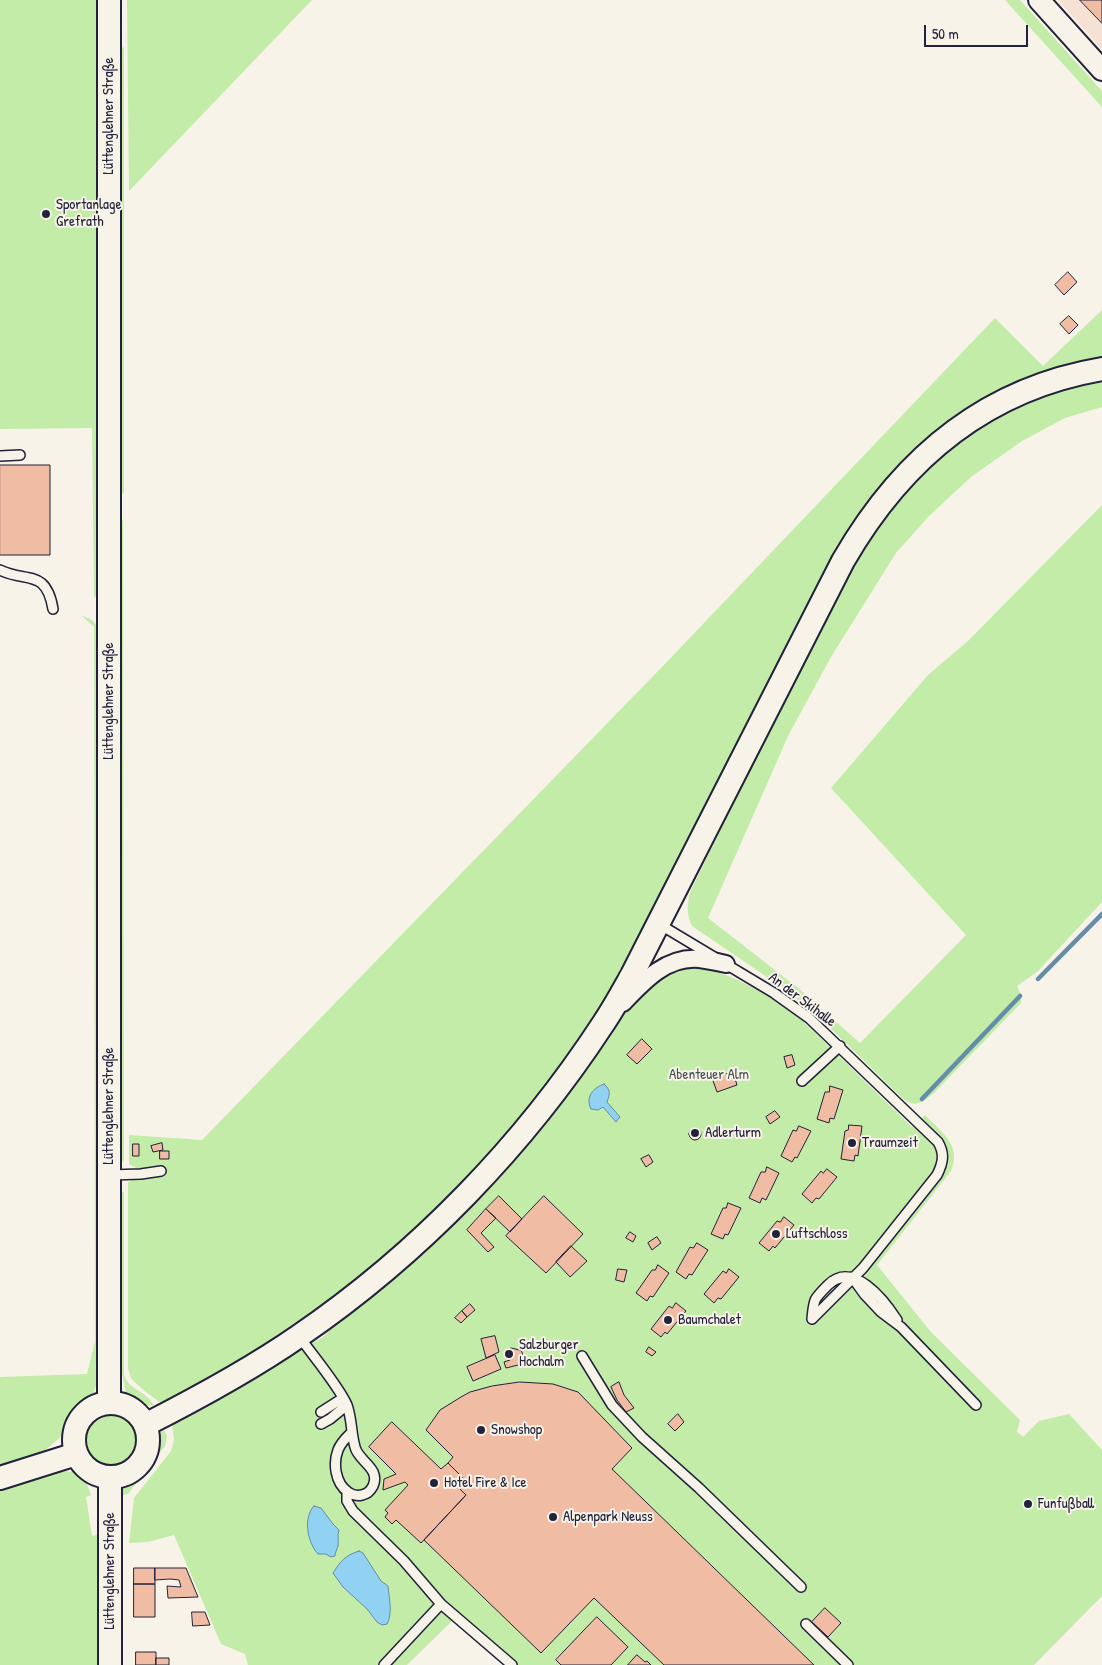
<!DOCTYPE html>
<html>
<head>
<meta charset="utf-8">
<style>
  body { margin:0 }
  #map { position:relative; width:1102px; height:1665px; overflow:hidden; background:#f7f3e8; font-family:"Patrick Hand",sans-serif }
  canvas { display:block }
  .scale { position:absolute; left:924px; top:25px; width:104px; height:22px; box-sizing:border-box; border:2px solid #22223b; border-top:0; padding-left:6px; font-size:15px; line-height:18px; white-space:nowrap; color:#22223b; -webkit-text-stroke:4px #f7f3e8; paint-order:stroke }
</style>
</head>
<body>
<div id="map">
<canvas width="1102" height="1665"></canvas>
<div class="scale">50 m</div>
</div>
<script>
const context = document.querySelector('canvas').getContext('2d');
context.lineJoin = 'round';
function fillPath(path, color) { context.fillStyle = color; context.fill(path, 'evenodd'); }
function stroke(path, color, width, dash) { context.strokeStyle = color; context.lineWidth = width; context.lineCap = dash ? 'butt' : 'round'; context.setLineDash(dash || []); context.stroke(path); }
function drawText(font, color, halo, rows, align = 'center') {
  context.font = font + ' "Patrick Hand",sans-serif'; context.lineWidth = 4; context.setLineDash([]); context.textBaseline = 'middle'; context.strokeStyle = halo; context.fillStyle = color; for (const [text, x, y, turn = 0] of rows) {
    context.save(); context.translate(x, y); context.rotate((+turn || 0) * Math.PI / 180); context.textAlign = isNaN(turn) ? turn : align; if (halo) context.strokeText(text, 0, 0); context.fillText(text, 0, 0); context.restore();
  }
}
const built = new Path2D(`
  M1058,0H1102V49Z`);
const green = new Path2D(`
  M0,0H101L102,590L94,598L92,428L0,429Z
  M127,0H312L129,191Z
  M1005,0H1020L1102,91V107Z
  M124,47V494L117,487V50Z
  M1102,310V357L1046,372L930,439L716,788L607,997L585,1034L558,1073L459,1190L403,1240L342,1290L248,1355L207,1380L161,1403C155,1399 133,1382 131,1378C130,1377 129,1370 128,1369V1182L141,1176L142,1171L129,1164V1135L202,1140L661,668L995,318L1043,366Z
  M1102,382V407L1065,418L1022,441L971,477L929,516L896,553L831,657L789,734L708,918L798,988L860,1043L966,935L831,788L928,675L968,641L1102,505V902L1037,972L1017,986L1021,995V1003L934,1093C922,1103 915,1109 901,1097L817,1015L786,990L692,926C686,913 687,903 691,890L733,805L765,734L869,533L915,476L967,433L1024,402L1067,389Z
  M123,520L124,1163L117,1154V528Z
  M81,615L92,620L99,628L101,1342L96,1386L91,1398L78,1407L68,1420L64,1434L43,1452L0,1467V1377L87,1374L95,1341L94,627Z
  M693,966C735,973 772,997 805,1023L912,1127L925,1115C942,1133 962,1145 951,1171L877,1265L931,1332L1020,1420L1017,1432L1023,1437L1039,1421L1069,1414L1102,1450V1596L1034,1665H504L452,1621L407,1665H388L393,1649L378,1665H248L245,1654L221,1644L174,1535L148,1542L129,1543L134,1498L171,1451L174,1440L172,1425L243,1382L323,1337L337,1323L410,1265L441,1235L610,1029L655,981L669,971Z
  M124,1191V1375C129,1390 146,1391 154,1405C141,1407 133,1403 126,1393L117,1349V1198Z
  M81 1439a29 29 0 1 1 58 0a29 29 0 1 1-58 0Z
  M164,1430L167,1436L165,1446L128,1494L121,1495C122,1491 123,1487 125,1483C130,1476 141,1472 146,1465C153,1453 152,1438 164,1430Z
  M60,1471C81,1471 85,1476 91,1495L86,1497L92,1536L97,1535L102,1558V1665H0V1489Z`);
const water = new Path2D(`
  M604,1084C611,1090 610,1094 607,1102L620,1117L616,1122L603,1107L598,1110L591,1109C585,1097 593,1088 604,1084Z
  M314,1506L321,1508L333,1524L339,1530C337,1536 339,1540 338,1546C337,1550 335,1552 335,1556L331,1557L326,1554H318C307,1542 303,1517 314,1506Z
  M359,1551L363,1553L381,1581L388,1586C389,1598 393,1613 387,1624L382,1625L377,1622L367,1609L343,1587L333,1573C341,1561 344,1556 359,1551Z`);
const stream = new Path2D(`
  M1038,979L1102,914
  M922,1099L1020,996`);
const building = new Path2D(`
  M1080,0H1102V23Z
  M1068,272L1077,282L1064,295L1055,285Z
  M1069,316L1078,325L1069,334L1060,324Z
  M0,465H50V555H0Z
  M642,1039L652,1049L637,1064L627,1055Z
  M792,1055L795,1065L787,1068L784,1057Z
  M733,1072L737,1085L717,1092L712,1078Z
  M830,1086L843,1090L834,1119L830,1118L829,1123L817,1119L825,1092H829Z
  M775,1111L780,1117L770,1124L766,1117Z
  M849,1125L862,1126L858,1156L855,1155L854,1161L841,1159L845,1131L848,1130Z
  M799,1126L811,1131L797,1158L795,1157L792,1162L781,1156L793,1130L796,1131Z
  M689 1134a6 6 0 1 1 12 0a6 6 0 1 1-12 0Z
  M162,1143L163,1150L153,1152L151,1146Z
  M133,1144H139V1156H133Z
  M160,1151H169V1159H160Z
  M649,1155L653,1162L646,1167L641,1159Z
  M767,1167L779,1173L766,1200L762,1198L760,1203L749,1198L761,1172H765Z
  M827,1169L837,1177L819,1199L816,1198L812,1203L802,1194L821,1171L823,1173Z
  M499,1196L522,1219L510,1232L486,1209Z
  M544,1196L583,1234L546,1273L506,1236Z
  M728,1203L741,1208L728,1235L725,1234L723,1239L711,1234L723,1208H726Z
  M486,1209L496,1218L481,1233L494,1247L488,1252L467,1230Z
  M784,1217L794,1225L775,1248L773,1246L769,1251L759,1243L777,1221L780,1222Z
  M630,1232L636,1236L633,1242L626,1238Z
  M657,1237L661,1243L652,1250L648,1243Z
  M697,1243L708,1250L692,1275L689,1274L686,1279L676,1272L690,1247L693,1248Z
  M571,1246L587,1261L570,1277L556,1262Z
  M658,1265L669,1273L653,1297L650,1296L647,1301L636,1293L652,1270H655Z
  M618,1269L627,1270L624,1282L616,1280Z
  M729,1269L739,1277L721,1299L718,1298L714,1303L704,1294L723,1271L726,1273Z
  M676,1303L686,1311L667,1334L665,1332L661,1337L651,1329L669,1306L672,1308Z
  M470,1304L475,1310L467,1317L462,1311Z
  M462,1311L467,1317L461,1323L455,1318Z
  M495,1336L499,1352L486,1358L481,1339Z
  M649,1347L656,1352L652,1356L646,1352Z
  M511,1348L520,1350L522,1352L523,1357L525,1356L526,1363L506,1368L504,1362L510,1360L508,1356Z
  M495,1355L501,1369L473,1381L467,1367Z
  M520,1382L553,1384L578,1392L632,1448L612,1469L814,1665H664L594,1598L541,1653L424,1540L466,1495L458,1487L465,1480L448,1463L453,1457L426,1430L440,1410L461,1397L470,1392L492,1386Z
  M619,1382L624,1395L634,1408L626,1412L617,1400L611,1387Z
  M678,1414L684,1422L675,1431L668,1424Z
  M392,1422L441,1469L448,1463L465,1480L458,1487L466,1495L421,1543L396,1520L392,1524L385,1517L388,1513L385,1510L408,1485L405,1482L383,1490L384,1479L396,1474L369,1447Z
  M134,1568H155V1584H134Z
  M155,1568H186L198,1597L168,1598L167,1586L181,1587L179,1580L170,1579L155,1580Z
  M134,1584H155V1617H134Z
  M825,1608L841,1623L828,1637L812,1622Z
  M192,1612H205L210,1625L193,1626Z
  M597,1617L628,1647L611,1665H561L556,1660Z
  M136,1652H156V1665H136Z
  M637,1655L645,1662L647,1661L651,1665H628Z
  M156,1658H169V1665H156Z`);
const service = new Path2D(`
  M0,456L20,455
  M0,570C26,583 46,568 53,609
  M659,924L774,993L809,1018L938,1142C945,1154 943,1163 937,1175L863,1268L812,1319
  M802,1081L840,1046
  M110,1175L141,1174L161,1171
  M852,1277L865,1295L881,1312L901,1327L976,1405
  M812,1319C814,1299 813,1300 828,1285C853,1260 884,1300 897,1320
  M299,1336C313,1356 338,1385 347,1405C352,1419 351,1433 355,1447C358,1461 381,1468 373,1486C371,1490 367,1494 362,1495C357,1496 352,1495 348,1492C335,1483 333,1463 338,1450C341,1442 347,1437 352,1432
  M582,1356L612,1405L642,1437L699,1488L801,1587
  M321,1412L343,1398
  M321,1424L330,1419L347,1405
  M347,1492V1501L353,1511L404,1561L441,1604L512,1665
  M806,1624L848,1665
  M384,1665L441,1604`);
const minor = new Path2D(`
  M623,1003C643,982 666,956 699,959C708,960 717,962 726,964`);
const tertiary = new Path2D(`
  M1039,0L1102,70`);
const secondary = new Path2D(`
  M109,0V1403
  M74 1440a37 37 0 1 1 74 0a37 37 0 1 1-74 0Z
  M145,1425C198,1398 250,1370 299,1336C419,1254 524,1145 603,1024C614,1008 623,991 632,975L843,561C901,460 984,389 1102,369
  M0,1478L76,1454
  M110,1478V1665`);
const markers = [
  [46,214,5,"#22223b"],
  [695,1133,5,"#22223b"],
  [852,1143,5,"#22223b"],
  [776,1234,5,"#22223b"],
  [668,1320,5,"#22223b"],
  [509,1354,5,"#22223b"],
  [481,1430,5,"#22223b"],
  [434,1483,5,"#22223b"],
  [1028,1504,5,"#22223b"],
  [553,1517,5,"#22223b"]
];
const streetNames = [
  ["Lüttenglehner Straße",109,116,-90],
  ["Lüttenglehner Straße",109,701,-90],
  ["An der Skihalle",802,1000,37],
  ["Lüttenglehner Straße",109,1106,-90],
  ["Lüttenglehner Straße",110,1571,-90]
];
const poiNames = [
  ["Sportanlage",56,205],
  ["Grefrath",56,222],
  ["Adlerturm",705,1133],
  ["Traumzeit",862,1143],
  ["Luftschloss",786,1234],
  ["Baumchalet",678,1320],
  ["Salzburger",519,1345],
  ["Hochalm",519,1362],
  ["Snowshop",491,1430],
  ["Hotel Fire & Ice",444,1483],
  ["Funfußball",1038,1504],
  ["Alpenpark Neuss",563,1517]
];
const parkNames = [
  ["Abenteuer Alm",709,1075]
];
fillPath(built, '#f5e2d4');
fillPath(green, '#c2eca8');
fillPath(water, '#91d2f2');
stroke(water, '#658ca9', 1);
stroke(stream, '#658ca9', 4.5);
fillPath(building, '#f1bca4');
stroke(building, '#22223b', 1);
stroke(service, '#22223b', 12);
stroke(minor, '#22223b', 20);
stroke(tertiary, '#22223b', 24);
stroke(secondary, '#22223b', 26);
stroke(service, '#f7f3e8', 9);
stroke(minor, '#f7f3e8', 16);
stroke(tertiary, '#f7f3e8', 20);
stroke(secondary, '#f7f3e8', 22);
for (const [x, y, r, color] of markers) { const dot = new Path2D(); dot.arc(x, y, r, 0, 2 * Math.PI); context.fillStyle = color; context.fill(dot); stroke(dot, '#f7f3e8', 2); }
drawText('15px', '#22223b', '#f7f3e8', streetNames);
drawText('15px', '#22223b', '#f7f3e8', poiNames, 'left');
drawText('15px', '#4a5456', '#f7f3e8', parkNames);
</script>
</body>
</html>
